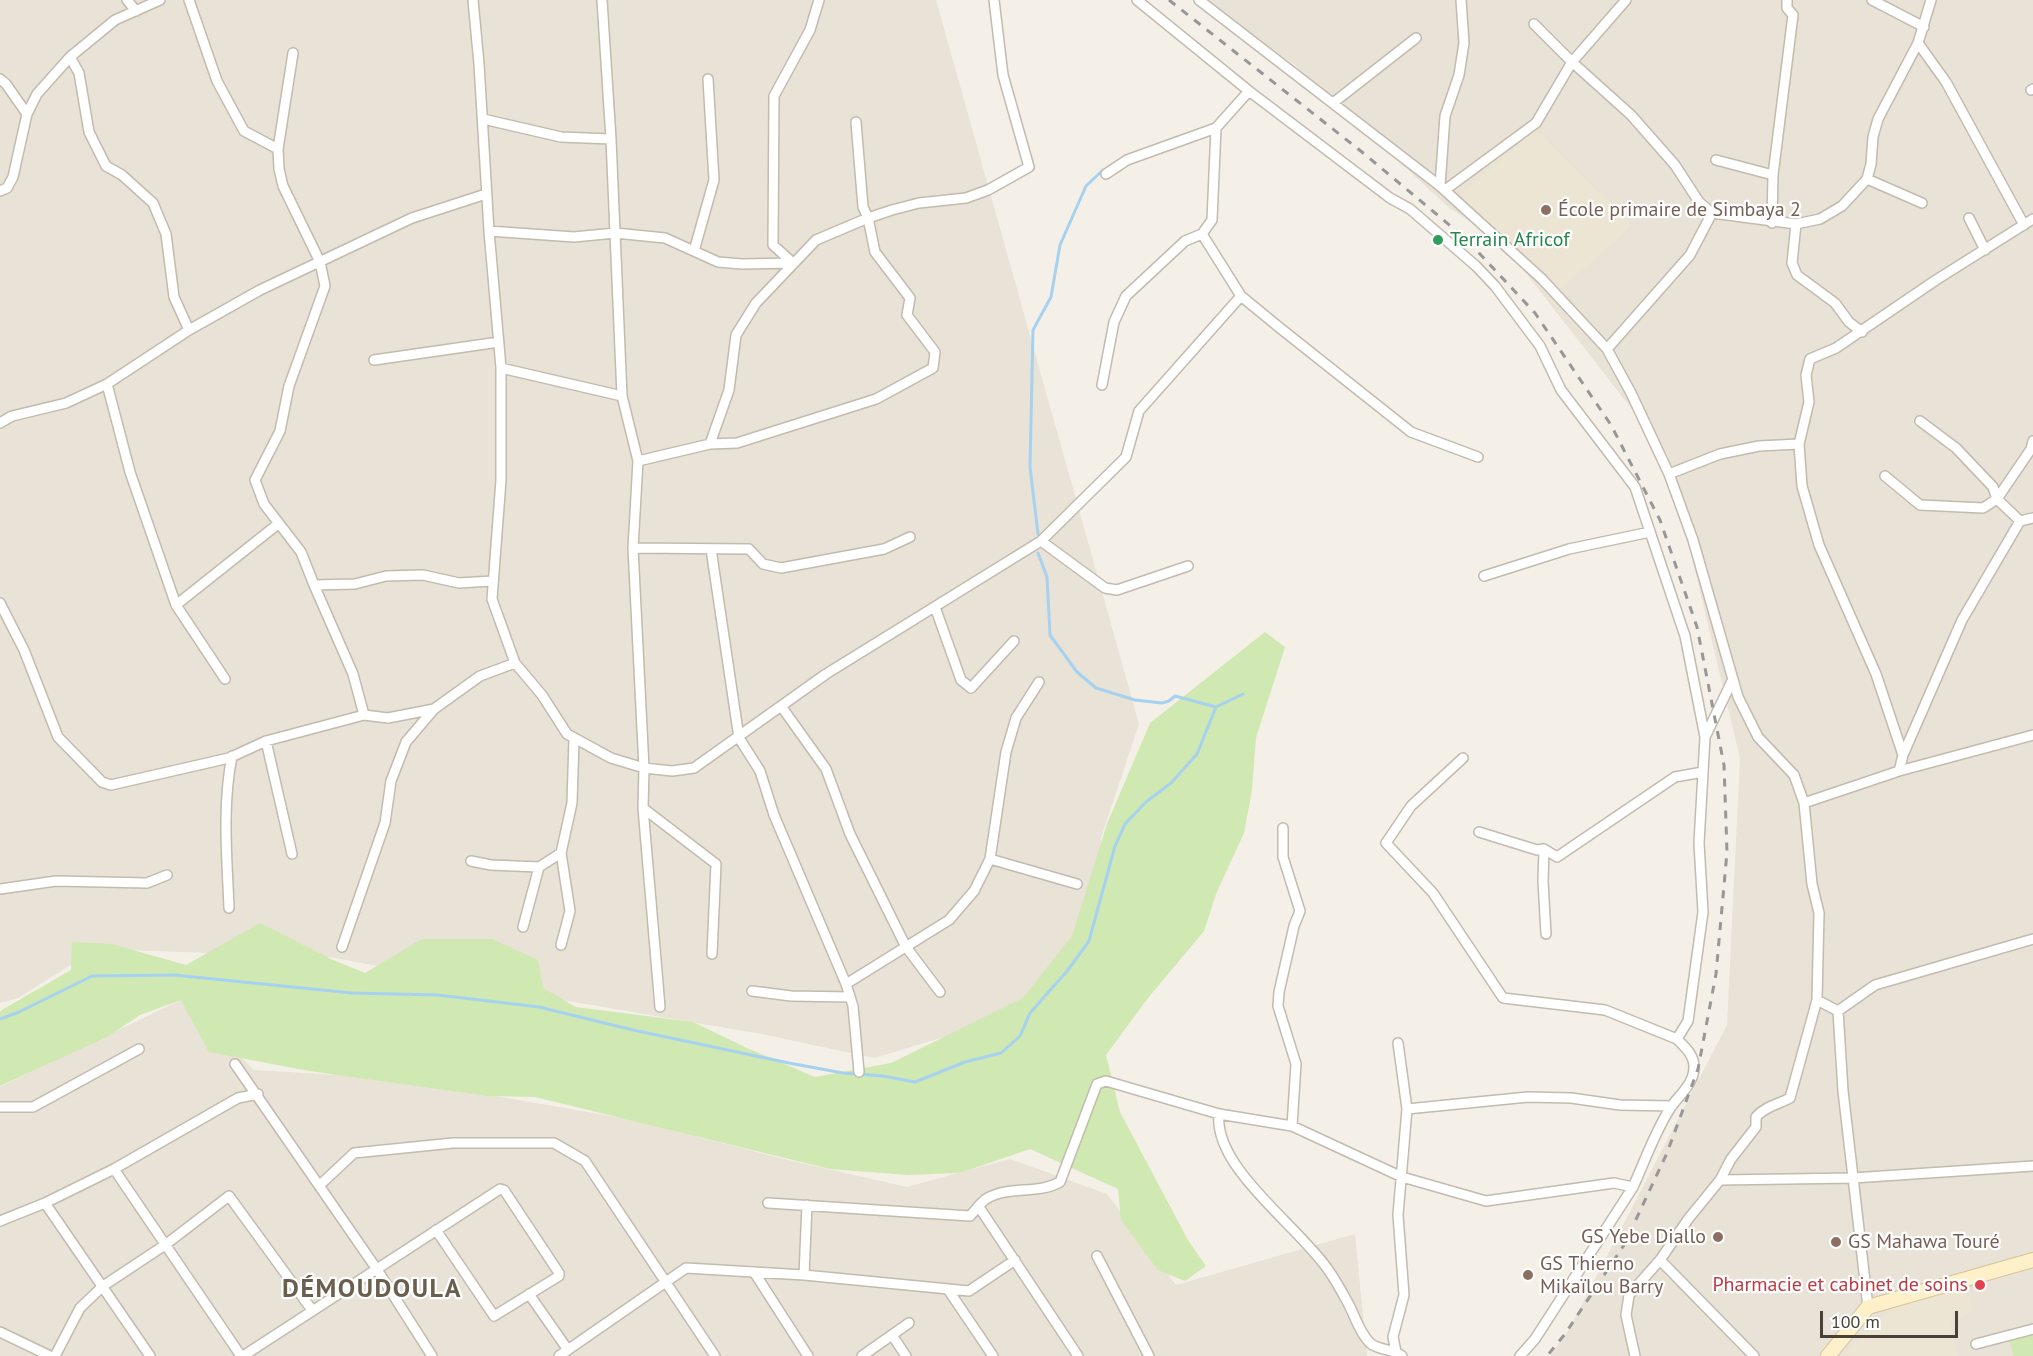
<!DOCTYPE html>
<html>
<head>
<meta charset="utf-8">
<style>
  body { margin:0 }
  #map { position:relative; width:2033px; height:1356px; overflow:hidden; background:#f4f0e8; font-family:"PT Sans",sans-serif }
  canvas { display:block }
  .scale { position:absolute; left:1820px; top:1311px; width:138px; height:27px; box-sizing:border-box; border:3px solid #484137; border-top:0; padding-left:8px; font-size:18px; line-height:21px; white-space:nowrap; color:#484137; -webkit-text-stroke:4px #fff; paint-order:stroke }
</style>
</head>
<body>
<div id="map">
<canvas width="2033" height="1356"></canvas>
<div class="scale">100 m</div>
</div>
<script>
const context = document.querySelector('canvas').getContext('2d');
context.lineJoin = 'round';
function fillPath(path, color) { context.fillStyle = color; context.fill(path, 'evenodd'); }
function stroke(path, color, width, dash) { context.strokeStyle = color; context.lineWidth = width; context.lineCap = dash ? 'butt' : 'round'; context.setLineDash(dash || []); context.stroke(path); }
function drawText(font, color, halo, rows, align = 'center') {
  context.font = font + ' "PT Sans",sans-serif'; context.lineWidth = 4.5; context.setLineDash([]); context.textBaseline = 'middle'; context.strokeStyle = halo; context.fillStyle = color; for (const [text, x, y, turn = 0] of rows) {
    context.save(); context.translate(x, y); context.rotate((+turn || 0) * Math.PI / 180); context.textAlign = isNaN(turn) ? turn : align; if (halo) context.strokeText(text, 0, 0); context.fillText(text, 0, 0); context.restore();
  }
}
const residential = new Path2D(`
  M0,0H936L1139,724L1101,838L1094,912L1024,1004L984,1025L874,1058L762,1034L568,1001L329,957L96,949L18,998L0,1003Z
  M1204,0H2033V1356H1550L1568,1331L1727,1025L1740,758L1667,454L1511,254L1491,235L1448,207L1295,65Z
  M181,1000L254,1070L391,1078L628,1119L784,1159L907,1187L1010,1159L1107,1194L1176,1285L1355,1234L1367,1356H0V1087Z`);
const education = new Path2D(`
  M1536,129L1633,225L1560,290L1520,255L1459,195Z
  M1965,1286L1973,1312L1950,1322L1958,1355L1957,1356H1841L1896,1304Z`);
const green = new Path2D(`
  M1265,632L1285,647L1256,738L1252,790L1244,833L1216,894L1204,931L1148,998L1106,1055L1120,1112L1188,1240L1206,1266L1185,1281L1158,1270L1121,1220L1118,1189L1030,1149L960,1173L908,1175L830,1169L535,1097L489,1096L309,1071L209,1052L181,1000L140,1015L107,1037L0,1086V1011L71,970L72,942L112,944L186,965L260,923L331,959L365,973L422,939H492L538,960L543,988L576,1007L693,1022L747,1048L815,1077L891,1063L1023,998L1072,936L1107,824L1150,723Z
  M2033,1335V1356H2014L2009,1340Z`);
const stream = new Path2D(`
  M1038,534L1030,467L1033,330L1051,297L1060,245L1086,186L1103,170
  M1038,553L1047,577L1050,635L1077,672L1096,688L1135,700L1162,703L1169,701L1175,696L1216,707
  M0,1019L19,1012L92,976L174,975L352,993L438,995L539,1007L633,1030L789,1063L843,1073L883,1076L915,1082L965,1062L1001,1053L1020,1036L1030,1013L1068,970L1089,941L1115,846L1125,824L1146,802L1171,783L1197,754L1216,707L1243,694`);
const street = new Path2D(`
  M127,0L136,11
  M189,0L217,81L244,131L278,149
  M473,0L479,64L489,231L501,368V480L492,599L515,663L542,695L567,734L611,758L644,768L672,771L694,768L826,674L1041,541L1126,457L1139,411L1241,296
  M602,0L611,139L622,396L638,461L633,548L644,768L643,808L660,1007
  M1137,0L1249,91L1390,198L1410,209L1476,266L1495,286L1540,346L1561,390L1635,487L1685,636L1705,737L1699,843L1703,912L1688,1021L1677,1039C1685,1047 1694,1055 1694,1067C1694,1084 1680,1094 1671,1107C1655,1131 1645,1161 1633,1187
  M1199,0L1440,186L1542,279L1607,349L1631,393L1669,474L1693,540L1738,697L1758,737L1794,775L1804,803
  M1872,0L1924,27
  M1534,24L1572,62L1631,115L1675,165L1699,202L1712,213L1796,224L1820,219L1842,206L1867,179L1871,164L1873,137L1878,119L1918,43L1931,0
  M1918,43L1946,82L2024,225
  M293,53L278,149L279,169L283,186L320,262L325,286L289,386L280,431L255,480L264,504L301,552L314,585L353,674L364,715
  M70,57L79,73L89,132L106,166L122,175L153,203L166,234L174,297L189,330
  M0,79L6,84L27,114
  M2031,90L2033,89
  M1333,103L1416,38
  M483,119L561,137L611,139
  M1216,128L1212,220L1202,234L1241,296L1280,328L1411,432L1478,457
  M1716,160L1773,175
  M1106,174L1127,160L1216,128L1249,91
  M1867,179L1922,203
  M1440,186L1445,116L1459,75L1464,43L1461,0
  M1445,190L1536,123L1572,62L1626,0
  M0,191L7,188L13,177L27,114L37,94L70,57L115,20L160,0
  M1969,218L1985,250
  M1772,223L1773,175L1793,15L1787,8V0
  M1796,224L1792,263L1797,275L1835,303L1849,322L1862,332
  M489,231L574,237L615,233L665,238L718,262L742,264L793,263
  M694,251L714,180L708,79
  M793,263L773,245L774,96L810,30L819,0
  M1607,349L1690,255L1712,213
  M374,360L499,342
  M501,368L622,396
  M107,384L130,472L176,605L225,679
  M1102,385L1114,322L1126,296L1185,241L1202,234
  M1920,421L1956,448L1993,487L1997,499L2020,521
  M0,423L12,416L66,403L107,384L189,330L260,290L412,218L486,194
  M710,444L729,390L736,335L756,303L816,240L868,218L892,210L919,203L966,198L988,190L1029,167L1003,75L994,0
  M1799,444L1802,486L1819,545L1876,674L1903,755
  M638,461L710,444L737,443L876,399L933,368L935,352L907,315L910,298L875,252L868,218L863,207L856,122
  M1669,474L1720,454L1759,446L1799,444L1809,402L1806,375L1810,359L1836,348L1936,280L2033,219
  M1885,476L1920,505L1983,508L1997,499L2031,449L2033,441
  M1041,541L1105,588L1117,590L1188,566
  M633,548L749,549L763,564L781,568L884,549L910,537
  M711,549L739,738L760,771L774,815L846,984L853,1006L859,1072
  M1484,576L1569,549L1650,532
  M314,585L355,584L386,576L423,575L459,583L492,581
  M0,603L24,650L58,737L102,782L111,785L229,758L266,741L364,715L388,718L434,709
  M176,605L278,524
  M935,607L961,680L971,688L1014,641
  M781,706L826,769L850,834L906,947L940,992
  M1705,737L1733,679
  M266,741L292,854
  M1463,758L1411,806L1386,843L1433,893L1503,998L1605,1010L1677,1039
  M1899,771L1903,755L1962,620L2020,521L2033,518
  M643,808L716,864L712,954
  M1283,828V857L1300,911L1294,926L1279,992L1278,1006L1296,1064L1292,1126
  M1479,832L1537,850L1544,849L1557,857L1675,777L1703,772
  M1544,849L1543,881L1546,934
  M561,853L570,911L561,945
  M990,859L1077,884
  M471,861L491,865L539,867
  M0,889L56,881L147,883L167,875
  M229,908C227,858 222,806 232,756
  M523,927L539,867L561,853L572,803L574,739
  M342,947L385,823L391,781L406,742L434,709L480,676L515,663
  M846,984L949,920L974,891L990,859L1006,752L1016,718L1039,682
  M752,991L791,996L850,997
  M1817,1000L1838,1011
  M1398,1043L1407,1109L1528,1097L1571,1098L1620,1105L1672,1106
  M235,1064L376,1268L432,1356
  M0,1107H33L139,1049
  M1219,1114C1213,1168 1301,1228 1329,1271C1336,1281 1342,1292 1348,1303C1355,1316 1359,1332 1370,1343C1375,1348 1388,1350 1396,1352
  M114,1169L241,1356
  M1720,1180L1853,1178L2033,1166
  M321,1184L354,1153L453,1143H554L585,1161L715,1356
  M45,1203L150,1356
  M768,1203L970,1216C975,1211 980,1203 986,1199C1009,1185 1037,1195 1060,1182L1097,1084L1106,1081L1219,1114L1292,1126L1402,1177L1486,1201L1614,1183L1633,1187L1535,1339L1520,1356
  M979,1207L1078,1356
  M0,1221L45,1203L114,1169L238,1098L258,1094
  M1097,1256L1149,1356
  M1660,1260L1754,1356
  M754,1272L808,1356
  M804,1275L807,1205
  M949,1291L993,1356
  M529,1294L568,1350
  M1868,1307L1843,1091L1838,1011L1875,985L2033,939
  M0,1332L50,1356
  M892,1335L906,1356
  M1976,1344L2033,1329
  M55,1356L80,1308L103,1286L165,1245L229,1196L312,1310
  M243,1356L500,1189L504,1190L559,1273V1276L494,1316L436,1230
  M559,1356L686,1268L804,1275L969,1291L1015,1260
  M862,1356L909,1323
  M1402,1356L1396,1352L1393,1337L1404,1295L1398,1215L1407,1109
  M1635,1356L1626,1315L1629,1295L1660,1260L1689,1218L1720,1180L1731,1159L1756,1127V1117C1764,1107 1779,1104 1790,1098L1817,1000L1819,913L1812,884L1804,803L1899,771L2033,735`);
const secondary = new Path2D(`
  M1828,1356L1868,1307L2033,1260`);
const rail = new Path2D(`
  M1169,0L1362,152L1465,238L1535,313L1611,425L1660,520L1697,627L1724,765L1727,852L1716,974L1698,1069L1667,1153L1624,1245L1565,1334L1547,1356`);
const markers = [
  [1546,210,6,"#8d6e63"],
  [1438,240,6,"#2e9e5b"],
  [1718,1237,6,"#8d6e63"],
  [1836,1242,6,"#8d6e63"],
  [1528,1275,6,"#8d6e63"],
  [1980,1285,6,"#e0444e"]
];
const educationNames = [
  ["École primaire de Simbaya 2",1558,210],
  ["GS Yebe Diallo",1706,1237,"right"],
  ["GS Mahawa Touré",1848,1242],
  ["GS Thierno",1540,1264],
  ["Mikaïlou Barry",1540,1287]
];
const leisureNames = [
  ["Terrain Africof",1450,240]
];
const healthNames = [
  ["Pharmacie et cabinet de soins",1968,1285]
];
const districtNames = [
  ["DÉMOUDOULA",372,1290]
];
fillPath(residential, '#e8e2d7');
fillPath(education, '#ede5d3');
fillPath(green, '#d0e8b2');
stroke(stream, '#a6d2f0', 3);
stroke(street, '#c2bbae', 12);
stroke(secondary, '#d3c499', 16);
stroke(street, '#fff', 9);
stroke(secondary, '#fef1c9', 14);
stroke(rail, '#979797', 3, [8, 8]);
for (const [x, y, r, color] of markers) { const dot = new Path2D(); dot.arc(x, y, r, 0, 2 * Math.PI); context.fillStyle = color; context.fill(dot); stroke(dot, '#fff', 2); }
drawText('20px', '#785e54', '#fff', educationNames, 'left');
drawText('20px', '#27864d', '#fff', leisureNames, 'left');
drawText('20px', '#be3a42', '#fff', healthNames, 'right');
context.letterSpacing = '1.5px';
drawText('bold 26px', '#6a5f4e', '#fff', districtNames);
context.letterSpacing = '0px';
</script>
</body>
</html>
